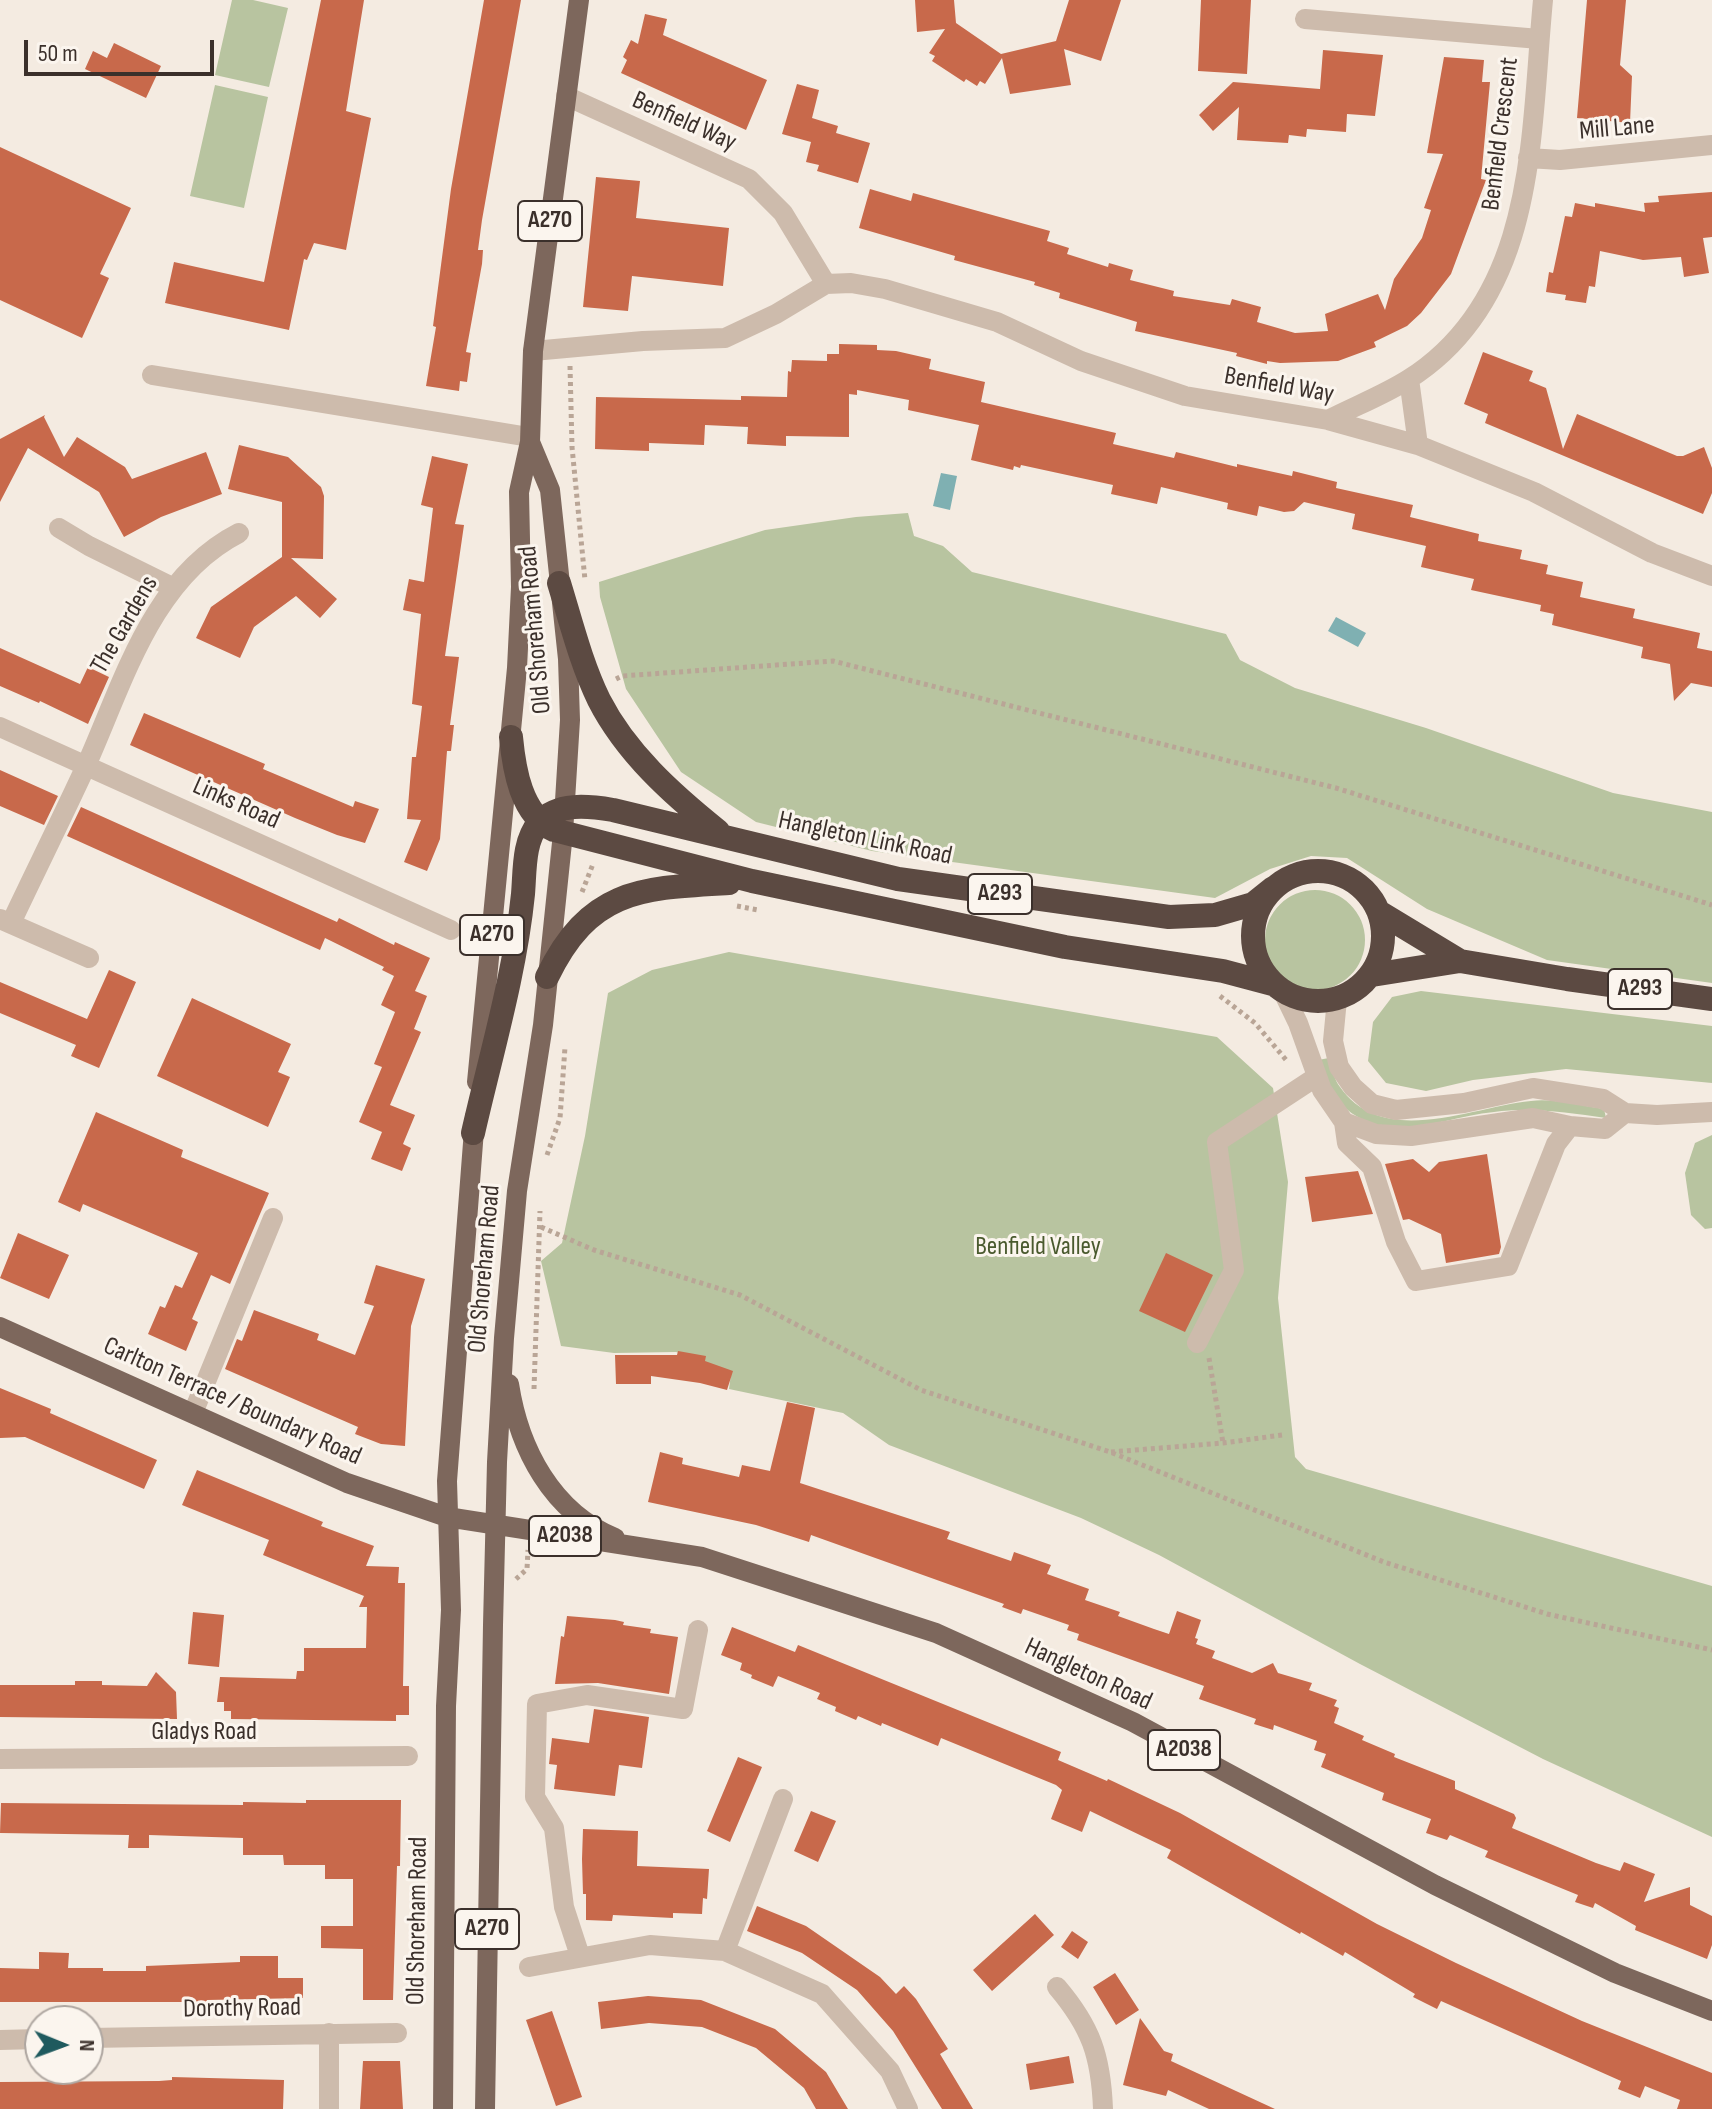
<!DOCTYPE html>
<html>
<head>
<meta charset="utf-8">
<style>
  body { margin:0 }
  #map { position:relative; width:1712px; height:2109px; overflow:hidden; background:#f4ebe1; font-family:"Sofia Sans Condensed",sans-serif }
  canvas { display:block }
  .north { position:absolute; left:24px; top:2005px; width:80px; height:80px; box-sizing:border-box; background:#fbf5ee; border:2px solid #aea6a0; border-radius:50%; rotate:91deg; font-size:22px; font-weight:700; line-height:32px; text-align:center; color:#3b302b }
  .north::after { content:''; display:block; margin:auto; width:28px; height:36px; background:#1f5a5e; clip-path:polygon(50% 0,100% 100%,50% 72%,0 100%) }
  .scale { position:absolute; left:24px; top:40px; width:190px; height:36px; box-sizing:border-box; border:4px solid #3b302b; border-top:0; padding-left:10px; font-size:24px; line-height:28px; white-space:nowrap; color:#3b302b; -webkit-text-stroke:6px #fbf5ee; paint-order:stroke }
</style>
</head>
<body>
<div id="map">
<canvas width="1712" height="2109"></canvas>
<div class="north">N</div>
<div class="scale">50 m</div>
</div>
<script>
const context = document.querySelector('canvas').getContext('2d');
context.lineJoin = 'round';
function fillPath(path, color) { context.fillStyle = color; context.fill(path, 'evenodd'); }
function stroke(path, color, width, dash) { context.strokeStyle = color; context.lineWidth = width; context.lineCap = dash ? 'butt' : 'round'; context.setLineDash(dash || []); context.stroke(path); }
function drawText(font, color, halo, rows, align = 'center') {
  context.font = font + ' "Sofia Sans Condensed",sans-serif'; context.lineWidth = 6; context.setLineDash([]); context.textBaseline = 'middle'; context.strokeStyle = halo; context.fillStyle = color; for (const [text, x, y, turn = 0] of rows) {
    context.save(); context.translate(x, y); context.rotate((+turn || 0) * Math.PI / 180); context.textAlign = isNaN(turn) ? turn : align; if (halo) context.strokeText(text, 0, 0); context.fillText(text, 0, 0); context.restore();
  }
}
const green = new Path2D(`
  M232,0H253L288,8L269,87L215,75Z
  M215,85L268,97L244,208L190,196Z
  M908,513L914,536L943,546L972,572L1226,634L1240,660L1295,688L1426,728L1613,793L1712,812V983L1547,960L1427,909L1347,858L1311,856L1270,869L1215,898L872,851L756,822L681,772L626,689L600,597L599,582L765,530L856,517Z
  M1265 940a50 50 0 1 1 100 0a50 50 0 1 1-100 0Z
  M729,952L1217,1037L1273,1088L1288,1182L1278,1298L1295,1457L1306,1469L1712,1586V1837L1543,1759L1360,1664L1159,1555L1081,1518L889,1445L843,1413L729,1389L731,1374L704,1365L705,1360L676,1352L614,1353L561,1346L541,1261L562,1243L585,1136L608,993L652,970Z
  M1421,991L1712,1026V1083L1566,1069L1473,1080L1426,1091L1386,1083L1368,1061L1373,1022L1392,997Z
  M1329,1058C1332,1067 1334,1080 1340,1087C1383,1149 1471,1107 1531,1101C1554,1098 1581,1106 1604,1109L1606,1118C1568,1113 1532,1107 1494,1112C1436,1118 1378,1152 1332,1094C1325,1085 1322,1070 1318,1060Z
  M1712,1135V1228L1705,1229L1691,1215L1685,1173L1695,1143Z`);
const water = new Path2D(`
  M941,473L957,476L950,510L933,506Z
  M1336,617L1366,633L1358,647L1328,631Z`);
const building = new Path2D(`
  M321,0H364L346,111L371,118L346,250L314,243L307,260L304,259L289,330L165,303L174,262L264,282Z
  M484,0H521L482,220L478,250H483L482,264L466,352L471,353L467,382L460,381L459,391L426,386L436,327L433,326L451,189Z
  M915,0H954L956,23L1001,54L1056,41L1069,0H1121L1101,61L1064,49L1071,85L1010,94L1002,58L985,84L980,81L977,86L966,79L964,82L932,61L935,56L929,53L945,29L917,32Z
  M1201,0H1251L1247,74L1198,71Z
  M1587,0H1626L1620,65L1632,76L1630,123L1577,118Z
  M645,14L667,19L663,35L767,80L746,130L621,73L627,60L623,57L631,40L638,44Z
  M114,43L161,66L146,98L85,69L93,51L107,58Z
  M1323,50L1383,55L1375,116L1347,114L1346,132L1307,129L1306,137L1289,135L1288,143L1237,140L1239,107L1213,131L1199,115L1233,82L1320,89Z
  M1444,57L1484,60L1482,82H1490L1481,179L1486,180L1451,274L1421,313L1407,326L1374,342L1376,347L1338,361L1280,363L1267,361V364L1236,356L1237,353L1135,331L1137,322L1059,298L1060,293L1034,285L1035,282L954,260L955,256L859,228L870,189L911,201L913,193L1050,231L1047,241L1069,248L1067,254L1108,267L1109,263L1133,270L1130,280L1174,291L1173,296L1230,305L1232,299L1261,307L1257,322L1295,333L1328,331L1325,314L1378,294L1385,310L1394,279L1422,238L1431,210L1424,208L1443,154L1427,153Z
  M797,84L819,90L812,118L838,126L836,133L870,143L858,183L817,171L819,165L806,162L811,142L782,134Z
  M0,147L131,208L100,274L109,278L82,338L0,300Z
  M596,177L640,181L636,218L729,228L723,286L632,276L628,311L583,307Z
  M1712,192V237L1703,238L1709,273L1684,277L1681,257L1643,260L1600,251L1595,287L1589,286L1586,303L1565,300L1566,295L1546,292L1549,272L1553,273L1565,216L1572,217L1575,203L1595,207V203L1645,212L1644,203L1659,202L1658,196Z
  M839,344L877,345V350L896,351L931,359L929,369L985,382L981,402L1116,433L1113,444L1174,458L1176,452L1237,467V464L1292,476L1293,471L1337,482L1336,488L1413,505L1410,517L1479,534L1478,541L1522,550L1520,559L1548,565L1546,574L1583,582L1580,597L1635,609L1633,618L1700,633L1697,648L1712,651V687L1691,683L1674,701L1670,664L1641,658L1643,647L1552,625L1554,614L1540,611L1541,605L1471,590L1474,579L1421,567L1426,546L1352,529L1355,514L1304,502L1294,511L1284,512L1259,506L1257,516L1227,509L1228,503L1161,487L1157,504L1111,494L1113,485L1021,465L1020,468L1014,466L1013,470L971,460L979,425L908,410L909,400L857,390V395L849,394V437L786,436V446L747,444L748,427L705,425L704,445L649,443V451L595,449L596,397L741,400V396L787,397L788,371L791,372L792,360L827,361V354H839Z
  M1483,352L1533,371L1529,381L1546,388L1563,449L1577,414L1677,456H1683L1704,447L1712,468V493L1703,514L1485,423L1488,414L1464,404Z
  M45,415L44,417L64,457L77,437L125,467L132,479L206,452L222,494L161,517L124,537L99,492L28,448L0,502V439Z
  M239,445L288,457L321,487L324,496L323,559L291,558L337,599L320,618L296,596L254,627L240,658L196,638L211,607L282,557V502L228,489Z
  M432,456L468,464L455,524L464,525L445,656L459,657L450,725H454L451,751H447L440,839L427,871L404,862L421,820L407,819L412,757H416L422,706L412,704L421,614L403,610L409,579L424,582L433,508L421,505Z
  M0,648L80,684L88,667L109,677L88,724L40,701L39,703L0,686Z
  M144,713L265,764L263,769L353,807L355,801L379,809L365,843L337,835L295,818L130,745Z
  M0,770L58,796L44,825L0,806Z
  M81,807L337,922L339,918L394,945L395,942L430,958L415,991L427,996L414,1029L421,1032L390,1105L415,1115L403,1144L411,1148L402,1171L371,1159L382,1132L359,1122L382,1067L374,1064L395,1012L381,1005L394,976L382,970L384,967L325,938L320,950L67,836Z
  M109,970L136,982L99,1068L71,1056L76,1045L0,1013V982L87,1019Z
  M192,998L291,1044L278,1072L290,1077L268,1127L157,1076Z
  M96,1112L183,1150L181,1157L269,1193L230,1284L211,1275L192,1319L198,1322L186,1351L148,1334L160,1306L165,1308L175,1285L182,1288L198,1253L83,1204L80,1212L58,1202Z
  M1487,1154L1501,1247L1499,1254L1446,1263L1441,1234L1409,1219L1403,1220L1385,1164L1413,1159L1429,1172L1439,1162Z
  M1358,1171L1373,1214L1312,1222L1305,1177Z
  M18,1233L69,1255L49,1299L0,1278Z
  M1166,1253L1213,1275L1185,1332L1139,1311Z
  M376,1265L425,1279L411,1326L405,1446L381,1444L355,1434L358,1427L225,1369L237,1339L242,1341L254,1310L319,1334L317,1340L355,1355L374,1306L364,1303Z
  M678,1351L706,1356L705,1361L733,1371L727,1390L700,1383L651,1376V1384H616L615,1355H677Z
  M0,1388L51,1409L50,1413L157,1460L144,1489L25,1437L0,1438Z
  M787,1402L815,1408L800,1483L950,1532L947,1539L1011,1561L1014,1552L1051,1565L1047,1574L1089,1589L1085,1600L1120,1612L1118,1616L1154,1629L1169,1634L1177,1611L1201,1620L1195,1638L1198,1639L1196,1644L1215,1651L1212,1658L1252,1673L1273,1663L1278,1673L1312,1683L1309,1690L1337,1700L1334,1706L1339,1708L1334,1723L1364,1736L1362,1740L1395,1754L1394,1757L1455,1781V1789L1514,1814L1516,1818L1512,1828L1596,1863L1620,1871L1624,1862L1655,1874L1644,1902L1690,1887V1905L1712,1916V1945L1707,1959L1635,1930L1636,1926L1595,1903L1593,1908L1575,1902L1578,1895L1485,1857L1488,1851L1450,1835L1447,1840L1426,1833L1431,1819L1382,1800L1384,1793L1321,1767L1326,1754L1314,1750L1317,1741L1274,1725L1273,1730L1254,1724L1256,1719L1199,1699L1204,1686L1077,1640L1079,1634L1067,1630L1069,1625L1023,1609L1021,1614L1002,1607L1004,1604L811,1535L809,1542L756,1525L648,1502L660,1452L683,1458L682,1464L739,1477L742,1465L770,1471Z
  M197,1470L323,1522L321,1526L374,1546L366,1566L399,1567L398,1583H405L403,1686H409V1715H396V1721L231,1719V1711H224V1702H217L220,1677L296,1679L297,1671H304V1648H366L367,1607H359L364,1596L263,1555L269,1540L182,1505Z
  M193,1612L224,1615L219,1667L188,1664Z
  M567,1616L615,1620L624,1622L623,1625L651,1629L650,1633L678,1637L669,1694L598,1683L555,1684L561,1636L564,1637Z
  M732,1627L795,1652L798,1645L1061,1752L1058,1760L1107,1781L1108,1779L1180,1813L1377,1924L1456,1963L1582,2021L1712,2073V2109H1677L1680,2100L1645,2086L1640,2098L1618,2089L1621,2081L1441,2001L1437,2009L1413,1997L1415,1994L1345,1952L1343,1956L1301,1932L1300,1934L1167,1858L1171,1850L1090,1811L1082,1832L1051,1819L1062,1790L1056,1785L941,1738L938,1746L882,1723L881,1726L858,1716L856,1720L835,1711L836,1707L817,1699L820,1693L778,1676L773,1687L751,1678L752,1675L740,1670L742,1663L721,1655Z
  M156,1672L176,1692L177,1719L0,1717V1685H75V1681H102V1685L147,1686Z
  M594,1709L649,1717L642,1768L619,1765L615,1796L554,1789L557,1765L549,1764L552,1738L589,1743Z
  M738,1757L762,1767L730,1842L707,1831Z
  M306,1800H401L400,1866H397L393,2000H363V1949L321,1948V1926H353V1879H325V1865H284L283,1855H243V1838L149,1835V1848H128L129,1835L0,1833L1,1803L243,1805V1802L306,1803Z
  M811,1811L836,1821L818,1862L794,1851Z
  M583,1829L638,1831L637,1866L709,1869L707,1899L703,1898L702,1914L673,1913V1918L613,1915L612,1921L586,1920V1894H583L582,1859Z
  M757,1906L806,1926L880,1977L896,1994L904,1986L916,1999L948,2049L940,2054L973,2109H942L893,2031L857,1990L802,1953L747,1931Z
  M1035,1914L1054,1935L992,1991L973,1970Z
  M1072,1931L1088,1942L1078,1959L1061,1947Z
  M39,1952L69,1953L68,1968H103V1971H146V1966L240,1962V1956H278V1978H303V1998L207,2000V2002H0V1968L39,1969Z
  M1115,1973L1139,2010L1116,2025L1093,1987Z
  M648,1996L701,2000L775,2029L826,2072L848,2109H816L804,2088L756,2048L702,2027L649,2023L601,2029L598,2002Z
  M552,2011L582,2097L556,2106L526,2020Z
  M1140,2018L1164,2051L1173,2054L1171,2061L1275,2109H1209L1168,2090L1166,2096L1123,2085Z
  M1069,2056L1074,2083L1030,2090L1026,2064Z
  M363,2061H400L403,2109H360Z
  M172,2077L284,2080L283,2109H0V2082L159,2081L172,2080Z`);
const path = new Path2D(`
  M570,366L572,447L585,580
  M616,679L622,676L833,661L1336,788L1712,905
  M582,892L593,864
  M737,906L758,910
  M1220,996L1255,1023L1287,1061
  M547,1155L560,1118L565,1047
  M541,1227L594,1250L740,1295L921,1390L1110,1452L1384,1562L1547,1614L1712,1650
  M1209,1358L1223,1443
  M534,1389L540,1211
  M1111,1452L1223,1443L1282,1435
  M516,1579L527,1569L528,1550`);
const minor = new Path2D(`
  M1305,19L1539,39
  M566,96L749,179L783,213L826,284
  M1528,158L1560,160L1712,145
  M533,351L643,341L725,338L776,314L826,284L851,283L885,289L997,322L1081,361L1185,396L1328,420L1418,445L1534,492L1652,553L1712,576
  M152,375L529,437
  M1409,379L1418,445
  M1328,420C1355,406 1384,395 1409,379C1538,297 1530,134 1543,0
  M59,528L89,546L172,587
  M0,727L451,930
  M0,919L89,958
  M11,923C35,872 61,820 85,768C123,684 151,578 239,533
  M1283,992L1298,1023L1322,1090L1344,1122L1376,1134L1411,1136L1533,1118L1570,1126L1605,1129L1625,1113
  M1337,999L1333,1041L1339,1067L1353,1087L1372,1104L1396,1110L1464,1103L1533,1088L1603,1099L1625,1113L1657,1115L1712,1112
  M1344,1122L1347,1143L1372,1167L1396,1242L1416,1281L1508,1266L1556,1144L1570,1126
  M1197,1343L1234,1270L1217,1142L1316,1077
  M193,1413L273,1218
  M0,1759L408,1756
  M725,1951L783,1799
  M580,1956L564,1907L554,1828L535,1797L537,1704L587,1695L683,1709L698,1630
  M529,1967L650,1945L725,1951L822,1994L890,2071L908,2109
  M1057,1987C1091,2027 1101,2056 1103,2109
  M88,2038L397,2033
  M0,2040L40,2039
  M329,2109V2033`);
const major = new Path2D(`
  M477,1082L517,668L521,587L519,492L530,442L533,351L579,0
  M0,1327L347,1483L447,1517L702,1557L936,1633L1133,1722L1435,1885L1615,1973L1712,2011
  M509,1384C519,1449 552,1512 615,1538
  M443,2109L446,1706L451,1610L447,1481L475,1117
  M485,2109L493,1625L497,1462L504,1338L517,1191L543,1025L563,833L570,720L568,659L550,490L530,442`);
const highway = new Path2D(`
  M559,583C571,622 581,663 599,700C626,753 672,794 718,831
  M511,737C514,769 521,815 554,830L752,881L1065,947L1223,971L1272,984
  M1253 936a65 65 0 1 1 130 0a65 65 0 1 1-130 0Z
  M1379,912L1460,961
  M1372,975L1460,961L1567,979L1712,999
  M547,977C590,888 642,888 729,883
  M473,1133C491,1054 515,974 523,894C525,872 523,841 539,823C557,802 589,806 613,810L898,879L1169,917L1215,915L1253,904L1273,888`);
const shields = [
  [550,221,64],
  [1000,894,64],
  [492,935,64],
  [1640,989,64],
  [565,1536,72],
  [1184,1750,72],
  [487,1929,64]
];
const shieldNames = [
  ["A270",550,221],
  ["A293",1000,894],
  ["A270",492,935],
  ["A293",1640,989],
  ["A2038",565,1536],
  ["A2038",1184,1750],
  ["A270",487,1929]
];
const streetNames = [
  ["Benfield Way",684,122,24],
  ["Mill Lane",1617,129,-5],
  ["Benfield Crescent",1501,134,-83],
  ["Benfield Way",1279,386,10],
  ["The Gardens",125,625,-60],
  ["Old Shoreham Road",536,630,-95],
  ["Links Road",236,804,24],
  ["Hangleton Link Road",865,839,12],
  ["Old Shoreham Road",485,1269,-85],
  ["Carlton Terrace / Boundary Road",232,1402,24],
  ["Hangleton Road",1088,1675,25],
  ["Gladys Road",204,1732],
  ["Old Shoreham Road",418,1921,-89],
  ["Dorothy Road",242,2009,-1]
];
const parkNames = [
  ["Benfield Valley",1038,1247]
];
fillPath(green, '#b8c4a0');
fillPath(water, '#7fb0b2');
fillPath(building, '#c8694b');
stroke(path, '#b9a596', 5, [4, 4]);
stroke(minor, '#cdbbac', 20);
stroke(major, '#7d675c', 20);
stroke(highway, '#5c4a42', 24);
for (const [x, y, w] of shields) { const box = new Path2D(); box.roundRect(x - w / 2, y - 20, w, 40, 6); context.fillStyle = '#fbf5ee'; context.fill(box); stroke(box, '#3b302b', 2); }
drawText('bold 24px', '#3b302b', null, shieldNames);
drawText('26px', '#3b302b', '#fbf5ee', streetNames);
drawText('26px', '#4a5a2e', '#fbf5ee', parkNames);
</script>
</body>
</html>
